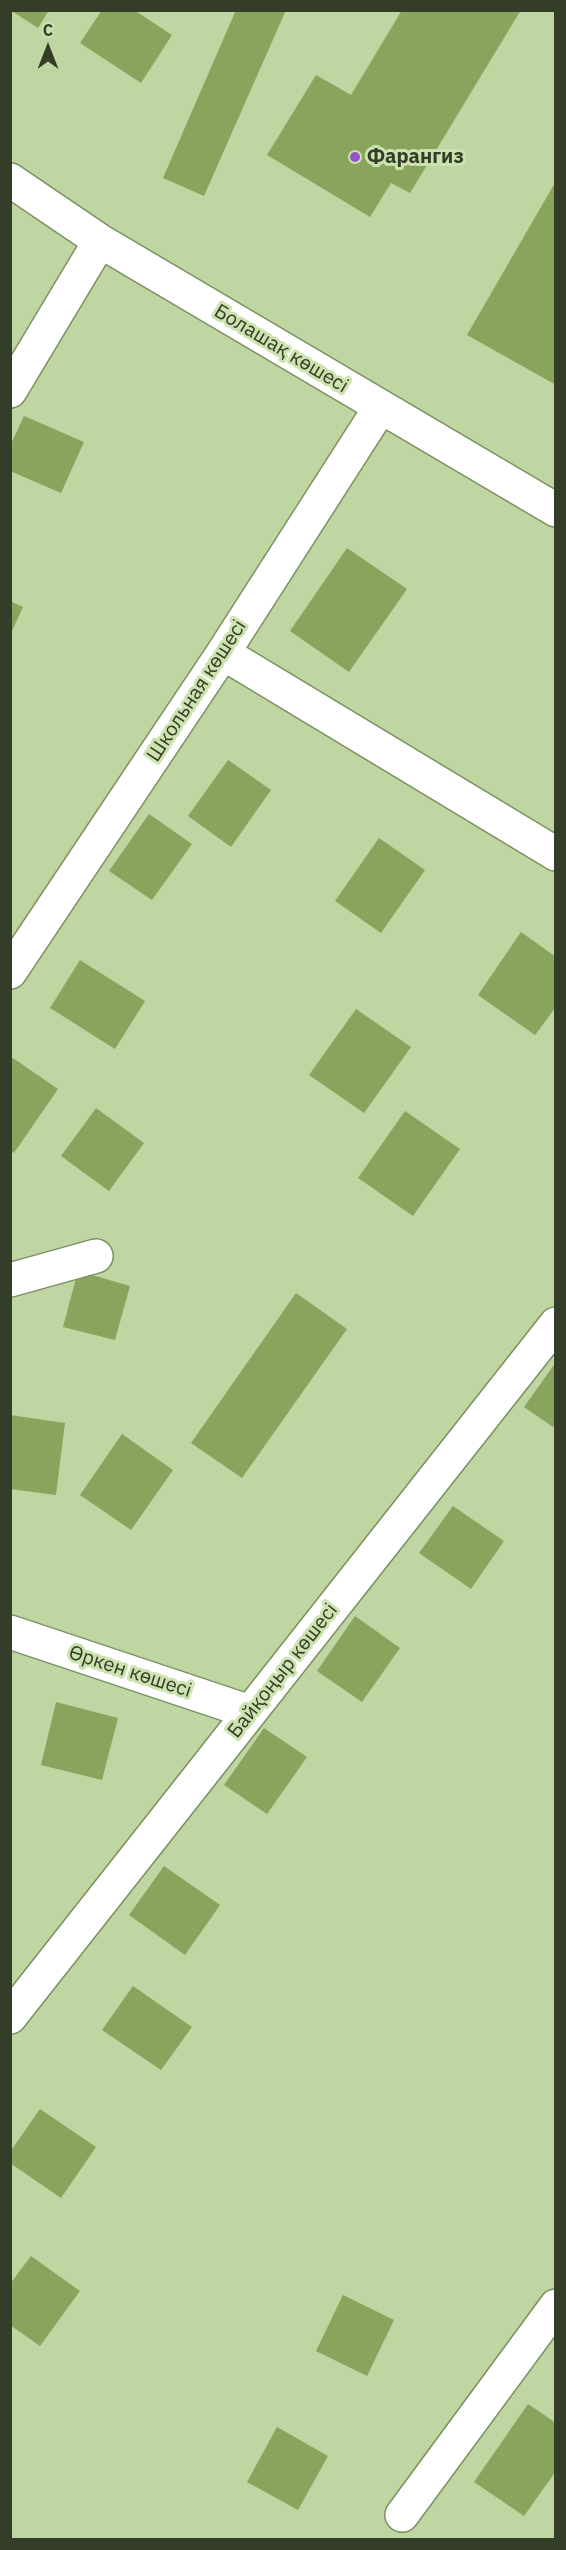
<!DOCTYPE html>
<html>
<head>
<meta charset="utf-8">
<style>
  body { margin:0 }
  #map { position:relative; width:566px; height:2550px; overflow:hidden; background:#bfd5a2; font-family:"IBM Plex Sans",sans-serif }
  canvas { display:block }
  .frame { position:absolute; inset:0; border:12px solid #343d28; pointer-events:none }
  .north { position:absolute; left:18px; top:18px; width:60px; height:60px; -webkit-text-stroke:4px #cce2af; paint-order:stroke; rotate:0deg; font-size:16px; font-weight:700; line-height:24px; text-align:center; color:#343d28 }
  .north::after { content:''; display:block; margin:auto; width:21px; height:27px; background:#343d28; clip-path:polygon(50% 0,100% 100%,50% 72%,0 100%) }
</style>
</head>
<body>
<div id="map">
<canvas width="566" height="2550"></canvas>
<div class="frame"></div>
<div class="north">С</div>
</div>
<script>
const context = document.querySelector('canvas').getContext('2d');
context.lineJoin = 'round';
function fillPath(path, color) { context.fillStyle = color; context.fill(path, 'evenodd'); }
function stroke(path, color, width, dash) { context.strokeStyle = color; context.lineWidth = width; context.lineCap = dash ? 'butt' : 'round'; context.setLineDash(dash || []); context.stroke(path); }
function drawText(font, color, halo, rows, align = 'center') {
  context.font = font + ' "IBM Plex Sans",sans-serif'; context.lineWidth = 6; context.setLineDash([]); context.textBaseline = 'middle'; context.strokeStyle = halo; context.fillStyle = color; for (const [text, x, y, turn = 0] of rows) {
    context.save(); context.translate(x, y); context.rotate((+turn || 0) * Math.PI / 180); context.textAlign = isNaN(turn) ? turn : align; if (halo) context.strokeText(text, 0, 0); context.fillText(text, 0, 0); context.restore();
  }
}
const building = new Path2D(`
  M10,10H49L38,28Z
  M102,10H134L172,35L141,83L80,43Z
  M236,10H286L204,196L163,178Z
  M402,10H521L410,193L391,183L370,217L267,155L316,75L351,95Z
  M556,181V385L467,335Z
  M24,416L84,442L61,493L10,471V446Z
  M347,548L407,589L349,672L290,631Z
  M10,601L23,607L10,635Z
  M228,760L271,790L231,847L188,816Z
  M149,814L192,844L152,900L109,871Z
  M379,838L425,870L381,933L335,901Z
  M521,932L556,957V1007L535,1035L478,995Z
  M80,960L145,1001L115,1049L50,1008Z
  M356,1009L411,1047L364,1113L309,1075Z
  M13,1058L58,1089L14,1153L10,1150V1061Z
  M96,1108L144,1143L109,1191L61,1156Z
  M405,1111L460,1149L413,1216L358,1178Z
  M78,1271L130,1286L115,1340L63,1327Z
  M296,1293L347,1329L242,1478L191,1443Z
  M556,1362V1429L524,1407Z
  M10,1415L65,1423L56,1495L10,1489Z
  M122,1434L173,1470L131,1530L80,1495Z
  M453,1506L504,1541L471,1589L419,1553Z
  M355,1616L400,1648L362,1702L317,1671Z
  M56,1702L118,1718L102,1780L41,1765Z
  M264,1728L307,1757L267,1814L224,1785Z
  M164,1866L220,1905L185,1955L129,1915Z
  M133,1986L192,2027L161,2070L102,2030Z
  M40,2109L96,2147L61,2198L10,2163V2152Z
  M31,2256L80,2291L40,2346L10,2325V2284Z
  M343,2295L394,2320L367,2376L316,2351Z
  M528,2404L556,2423V2471L524,2516L474,2482Z
  M277,2427L328,2456L298,2510L247,2482Z`);
const minor = new Path2D(`
  M10,180L100,241L556,510
  M10,391L100,241
  M223,653L556,854
  M10,972L223,653L380,408
  M10,1280L96,1256
  M10,1632L250,1712
  M10,2017L556,1324
  M402,2515L556,2306`);
const markers = [
  [355,157,6,"#9353c8"]
];
const poiNames = [
  ["Фарангиз",367,157]
];
const streetNames = [
  ["Болашақ көшесі",281,349,31],
  ["Школьная көшесі",197,691,-57],
  ["Байқоңыр көшесі",283,1671,-52],
  ["Өркен көшесі",130,1672,18]
];
fillPath(building, '#88a45d');
stroke(minor, '#7b9060', 36);
stroke(minor, '#fff', 33);
for (const [x, y, r, color] of markers) { const dot = new Path2D(); dot.arc(x, y, r, 0, 2 * Math.PI); context.fillStyle = color; context.fill(dot); stroke(dot, '#cce2af', 2); }
drawText('bold 20px', '#343d28', '#cce2af', poiNames, 'left');
drawText('20px', '#343d28', '#cce2af', streetNames);
</script>
</body>
</html>
